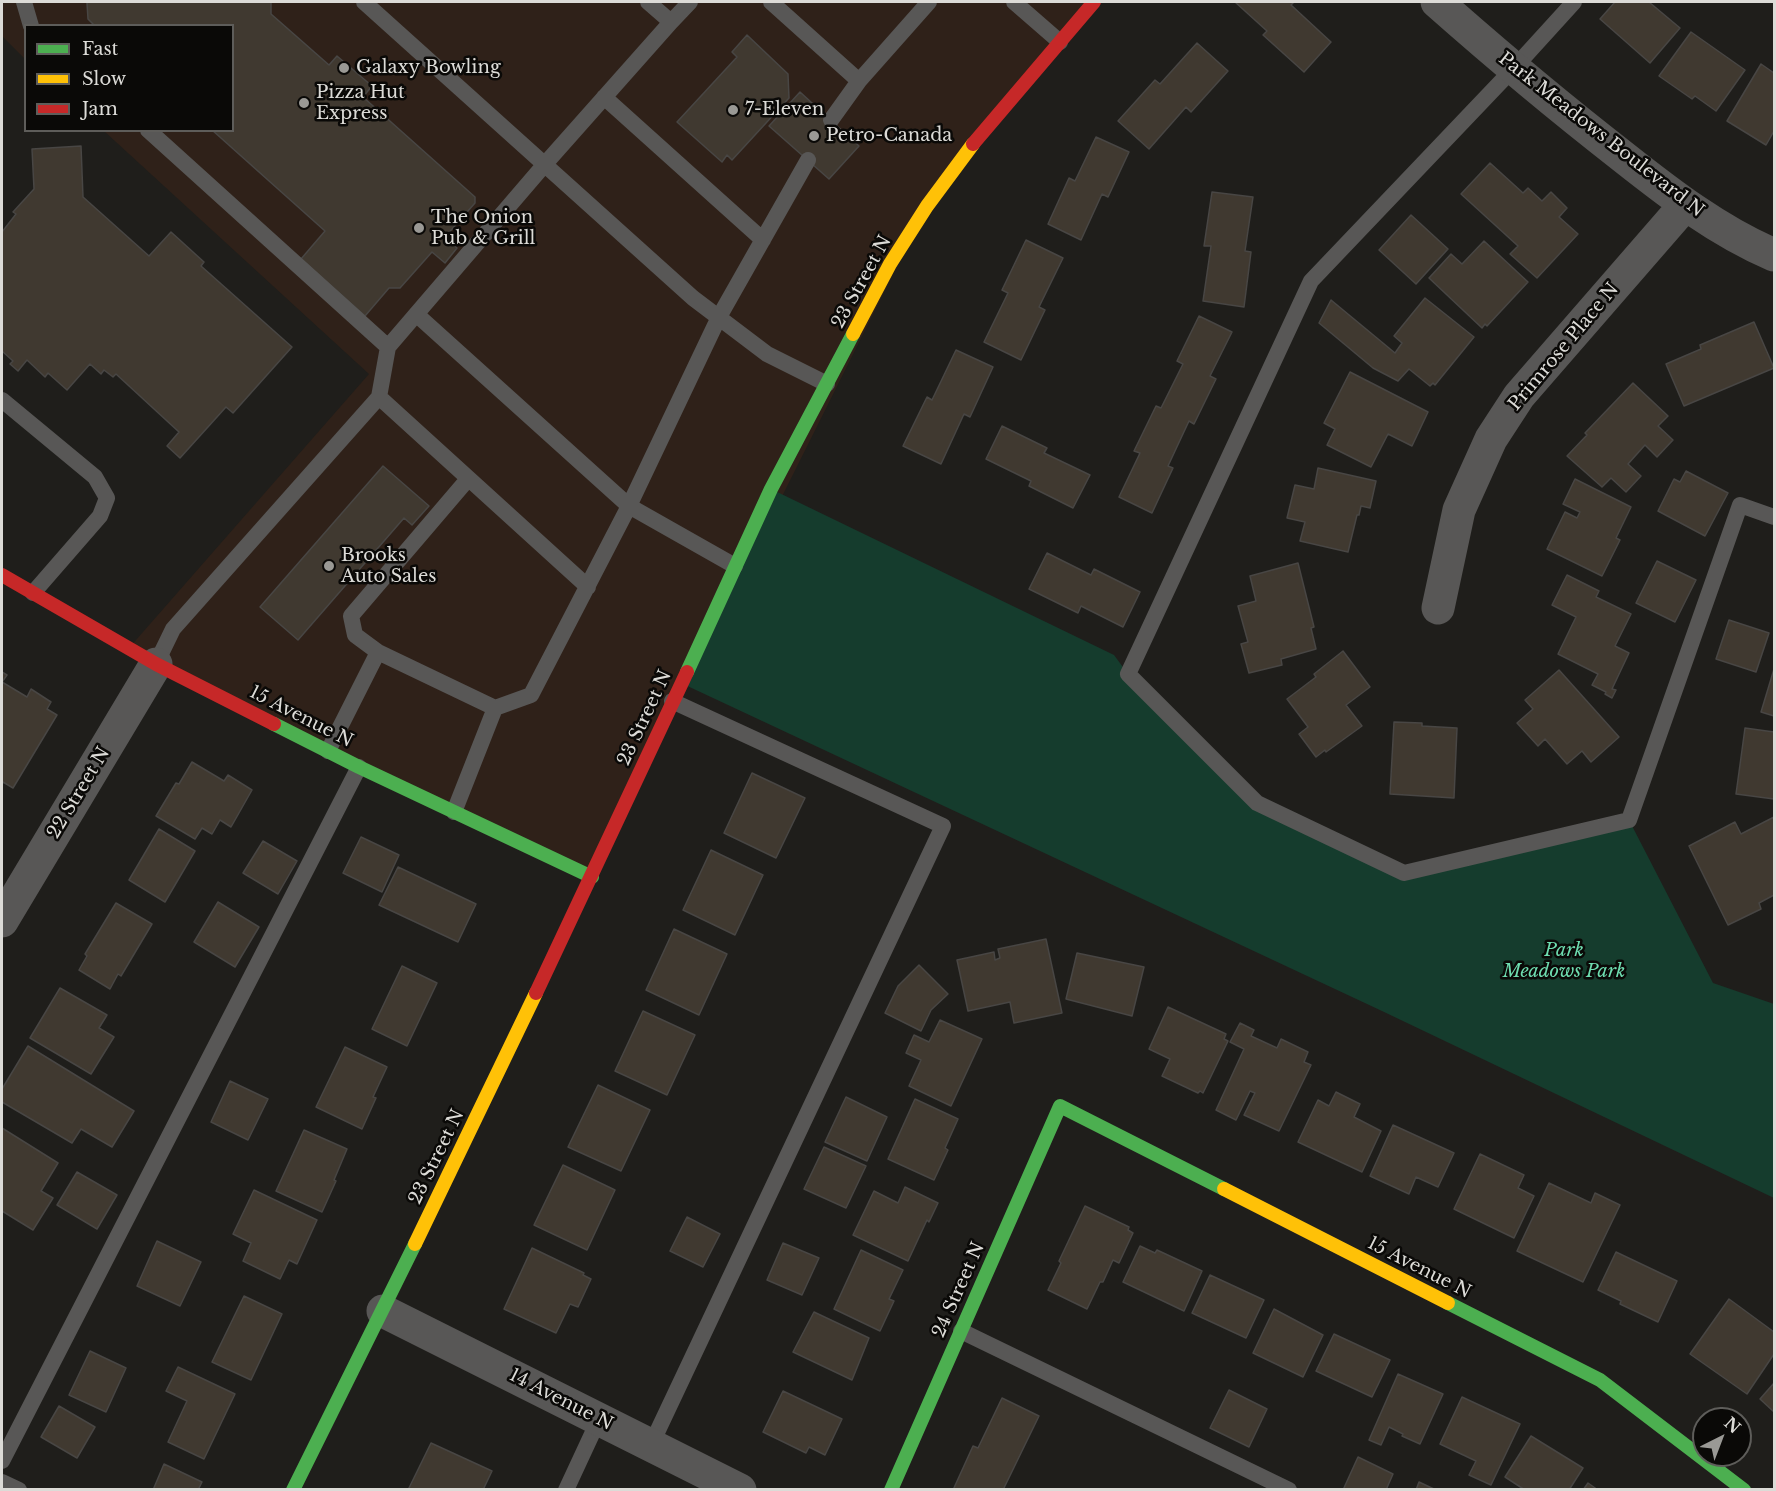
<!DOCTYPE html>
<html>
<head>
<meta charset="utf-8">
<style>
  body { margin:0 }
  #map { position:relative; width:1776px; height:1491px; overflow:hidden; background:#1f1e1b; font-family:"Libre Baskerville",serif }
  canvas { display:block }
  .frame { position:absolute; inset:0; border:3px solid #dcdbd7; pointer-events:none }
  .legend { position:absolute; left:24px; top:24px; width:210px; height:108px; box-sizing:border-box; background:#0a0907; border:2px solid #5e5d5a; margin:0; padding:8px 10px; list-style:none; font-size:18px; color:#dcdbd7 }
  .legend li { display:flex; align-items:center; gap:12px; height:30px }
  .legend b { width:30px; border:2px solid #5e5d5a }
  .north { position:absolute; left:1692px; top:1407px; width:60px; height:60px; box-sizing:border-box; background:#0a0907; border:2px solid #5e5d5a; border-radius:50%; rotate:42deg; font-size:16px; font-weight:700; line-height:24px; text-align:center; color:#dcdbd7 }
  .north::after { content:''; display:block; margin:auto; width:21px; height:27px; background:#9a9995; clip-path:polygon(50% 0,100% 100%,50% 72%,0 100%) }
</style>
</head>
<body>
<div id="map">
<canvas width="1776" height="1491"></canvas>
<div class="frame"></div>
<ul class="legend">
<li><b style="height:8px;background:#4caf50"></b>Fast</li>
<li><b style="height:8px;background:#ffc107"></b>Slow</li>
<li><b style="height:8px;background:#c62828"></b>Jam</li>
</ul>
<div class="north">N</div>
</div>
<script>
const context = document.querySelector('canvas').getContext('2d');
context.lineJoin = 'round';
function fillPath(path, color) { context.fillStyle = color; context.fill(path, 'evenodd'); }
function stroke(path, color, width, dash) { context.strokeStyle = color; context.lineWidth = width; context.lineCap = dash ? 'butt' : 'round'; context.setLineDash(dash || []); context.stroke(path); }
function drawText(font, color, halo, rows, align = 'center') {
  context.font = font + ' "Libre Baskerville",serif'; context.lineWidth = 5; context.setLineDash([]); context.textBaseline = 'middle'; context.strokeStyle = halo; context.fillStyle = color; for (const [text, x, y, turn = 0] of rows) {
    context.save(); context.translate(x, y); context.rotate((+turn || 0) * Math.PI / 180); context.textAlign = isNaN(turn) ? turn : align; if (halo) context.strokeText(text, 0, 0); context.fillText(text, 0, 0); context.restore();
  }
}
const commercial = new Path2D(`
  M2,2H1094L927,206L592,877L129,648L369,374L104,131L232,130V26H26L25,59L2,36Z`);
const green = new Path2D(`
  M771,489L1114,655L1128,674L1257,803L1404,873L1629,820L1713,983L1774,1004V1198L1382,1011L681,683Z`);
const building = new Path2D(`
  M88,2H271V14L329,65L337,56L372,86L363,97L475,197V203L445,237L457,248L445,263L432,252L400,288H389L365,316L301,259L325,231L212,130H232V26H95L88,19L87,3Z
  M1235,2H1294L1291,5L1331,42L1304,72L1263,35L1267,31Z
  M1615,2H1649L1680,28L1650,63L1600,19Z
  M1691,32L1745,70L1716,111L1695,96L1692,99L1659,76Z
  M747,35L788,74L789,98L732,160L727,155L722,162L677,122L737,57L732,52Z
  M1197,43L1228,71L1191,112L1186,107L1149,149L1118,121L1155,80L1160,84Z
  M1761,64L1774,73V131L1766,145L1727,121Z
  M800,92L859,146L829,179L769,126Z
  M1096,137L1129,152L1108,197L1102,194L1081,240L1048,224L1069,178L1075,181Z
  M81,146L83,197L149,256L171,232L204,262L201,266L292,347L233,413L226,407L180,458L167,446L179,432L116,374L113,377L104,370L101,374L90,364L67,390L48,373L45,377L27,360L18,371L10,364L13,361L2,351V232L16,214L13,212L34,189L32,149Z
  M1490,163L1523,193L1528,188L1542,201L1551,192L1567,208L1559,217L1578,234L1537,278L1510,254L1518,246L1461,194Z
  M1212,192L1253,197L1245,251L1251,252L1244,307L1203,301L1211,246H1204Z
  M1411,215L1448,249L1416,284L1379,250Z
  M1026,240L1063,258L1039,307L1045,310L1021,360L984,342L1008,293L1002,290Z
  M1484,241L1528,282L1487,326L1485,324L1482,328L1429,278L1451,254L1462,264Z
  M1425,298L1474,337L1435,385L1433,383L1430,386L1409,369L1398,381L1373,368L1319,323L1331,300L1395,353L1402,343L1394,336Z
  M1199,316L1232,332L1210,376L1216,379L1194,424L1189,421L1168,466L1173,468L1152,513L1119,497L1140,453L1134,451L1156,406L1161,408L1183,364L1177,361Z
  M1754,322L1774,368L1684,406L1666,364L1701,349L1700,345Z
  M956,350L993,367L970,417L964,414L941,464L903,446L927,397L932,400Z
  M1350,372L1428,412L1412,446L1388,434L1371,467L1327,445L1335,429L1324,423Z
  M1633,383L1668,416L1658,426L1673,440L1657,457L1645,445L1628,464L1641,476L1626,492L1611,478L1602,487L1567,456L1587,435L1585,433Z
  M1002,426L1047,448L1044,453L1090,475L1073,508L1029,486L1031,481L986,459Z
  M383,466L429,506L412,525L404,518L298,640L260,607Z
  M1318,468L1376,481L1370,508L1361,506L1359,515H1357L1348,552L1300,541L1305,522L1287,518L1295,485L1314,489Z
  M1686,471L1728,493L1705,536L1658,511L1674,479L1680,482Z
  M1575,479L1631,507L1616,538L1620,540L1602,576L1547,549L1565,512L1577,518L1580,512L1563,504Z
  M1047,553L1091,575L1094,569L1140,592L1123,627L1081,606L1078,613L1029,589Z
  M1657,561L1696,580L1675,622L1636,603Z
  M1298,563L1314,627L1311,628L1316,649L1281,659L1282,665L1249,673L1241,644L1248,642L1238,606L1256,601L1250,576Z
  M1567,575L1599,591L1596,597L1631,614L1615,646L1629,653L1612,689L1616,690L1612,698L1605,694L1606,692L1592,685L1598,674L1558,654L1576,617L1552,605Z
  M1729,620L1769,633L1756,672L1716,659Z
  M1343,651L1370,687L1346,705L1362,726L1326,752L1325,750L1316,757L1299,734L1308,727L1287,699L1316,677L1314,674Z
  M1774,669V716L1761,712Z
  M1559,670L1619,737L1591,762L1582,751L1567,764L1545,739L1538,746L1517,723L1533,709L1525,700Z
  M2,672L7,675L2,682L27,697L31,689L51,702L47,709L57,715L13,788L3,782L2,785Z
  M1394,722L1422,723V726L1457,728L1454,798L1390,794Z
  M1745,728L1774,732V799L1736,794Z
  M192,762L224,781L228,775L252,790L231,827L220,820L212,834L202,828L195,839L156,816L176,783L179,784Z
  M752,773L805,798L776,858L724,833Z
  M1774,817V895L1759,903L1761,909L1728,925L1689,846L1735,822L1741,834Z
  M159,829L195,851L165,902L129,880Z
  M361,837L399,855L382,892L343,873Z
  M263,841L297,861L278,894L243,873Z
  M711,850L763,875L735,935L683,910Z
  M398,867L476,904L458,942L379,905Z
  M218,902L259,927L235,967L194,942Z
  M116,903L152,924L121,976L118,974L110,989L79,970L87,956L85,954Z
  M674,929L727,954L699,1015L646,990Z
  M1046,939L1062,1013L1014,1023L1010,1002L968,1011L957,960L994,952L995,960L1000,958L998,949Z
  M1077,953L1144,967L1132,1016L1066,999Z
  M919,965L948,994L931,1010L921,1031L885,1013L898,986Z
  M402,966L437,983L407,1046L372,1029Z
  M60,988L107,1015L99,1028L114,1037L91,1074L30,1038Z
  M1168,1007L1226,1034L1224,1039L1228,1041L1203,1093L1200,1091L1198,1093L1162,1076L1170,1059L1149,1049Z
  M643,1011L695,1035L667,1095L615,1071Z
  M940,1020L982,1039L951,1106L909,1086L921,1060L906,1053L914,1035L929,1042Z
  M1240,1023L1254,1030L1251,1036L1277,1048L1281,1039L1308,1052L1304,1062L1311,1065L1279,1131L1244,1115L1255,1093L1250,1091L1236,1120L1216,1110L1244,1049L1230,1042Z
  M28,1046L134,1111L112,1147L81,1129L72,1143L2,1102V1089Z
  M345,1047L387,1067L373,1097L376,1098L362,1129L316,1107Z
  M230,1081L268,1099L248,1140L211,1122Z
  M598,1085L650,1110L621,1171L568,1147Z
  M1336,1092L1360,1104L1354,1117L1381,1131L1362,1172L1298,1142L1318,1100L1329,1106Z
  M846,1097L887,1117L867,1161L825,1142Z
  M915,1099L958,1119L945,1148L948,1150L934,1180L888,1159Z
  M1393,1125L1454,1153L1438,1187L1416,1177L1409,1194L1370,1176Z
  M2,1128L58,1163L41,1191L53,1198L33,1230L2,1211Z
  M304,1130L347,1149L334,1180L336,1181L322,1212L276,1191Z
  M824,1147L866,1166L846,1208L804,1189Z
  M1480,1154L1524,1175L1518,1188L1534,1196L1514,1238L1454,1209Z
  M563,1165L615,1190L587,1250L534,1225Z
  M77,1172L117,1195L97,1229L57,1205Z
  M1549,1183L1591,1203L1595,1193L1620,1205L1583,1282L1517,1251Z
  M905,1187L938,1203L929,1222L927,1220L908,1261L853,1235L874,1191L898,1203Z
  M254,1190L317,1220L297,1264L289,1260L280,1279L243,1261L251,1243L233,1234Z
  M1085,1206L1129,1227L1128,1230L1133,1233L1119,1263L1113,1260L1103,1282H1100L1087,1309L1048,1290L1061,1263L1059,1261Z
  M687,1217L720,1234L703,1267L670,1251Z
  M157,1241L201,1262L180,1306L137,1286Z
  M783,1243L819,1258L802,1295L767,1280Z
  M1140,1246L1155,1253L1157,1250L1202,1271L1184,1311L1123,1282Z
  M532,1248L584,1273L583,1275L591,1279L578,1307L570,1304L556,1333L504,1309Z
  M861,1250L903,1270L889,1299L894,1301L880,1331L834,1309Z
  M1616,1252L1677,1281L1658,1322L1620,1304L1621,1301L1598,1290Z
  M1210,1275L1264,1300L1246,1338L1192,1313Z
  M244,1296L282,1314L251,1380L212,1362Z
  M1729,1299L1774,1332V1354L1747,1394L1690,1354Z
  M1274,1309L1323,1335L1303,1377L1253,1353Z
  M814,1312L869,1338L852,1380L793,1352Z
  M1334,1334L1390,1360L1372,1397L1316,1371Z
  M90,1351L126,1368L106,1412L69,1395Z
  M178,1367L235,1394L204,1459L168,1442L187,1401L166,1391Z
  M1398,1374L1443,1394L1420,1444L1402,1436L1403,1434L1389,1427L1381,1445L1369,1440Z
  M1774,1383V1412L1760,1399Z
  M1229,1390L1267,1409L1249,1447L1210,1428Z
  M783,1391L842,1419L825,1455L809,1447L806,1453L763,1432Z
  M1462,1397L1520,1424L1491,1485L1469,1475L1476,1461L1440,1444Z
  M1002,1398L1039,1416L1003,1490H953L973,1446L978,1448Z
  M59,1406L95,1427L77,1458L41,1437Z
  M1531,1436L1583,1468L1569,1490H1525L1505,1477Z
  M431,1443L492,1471L483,1490H408Z
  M1358,1457L1393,1474L1386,1490H1343Z
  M164,1464L202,1482L198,1490H153Z
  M1419,1482L1436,1490H1416Z
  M1588,1483L1598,1490H1583Z`);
const lane = new Path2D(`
  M24,2L31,26
  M364,2L693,298L767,354L827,384
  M771,2L859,81L929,2
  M1014,2L1060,42
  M1574,2L1514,68L1311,281L1128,674L1257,803L1404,873L1629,820L1740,505L1774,517
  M671,22L690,2
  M604,97L763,240
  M831,120L859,81
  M148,130L388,347L545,164L671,22L648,2
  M416,314L629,506L735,566
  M388,347L379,397L588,587
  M2,400L95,477L107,498L100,516L33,593
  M378,652L355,635L351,616L468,479
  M156,664L173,629L379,397
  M328,751L378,652L495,708
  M454,812L495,708L531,695L629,506L719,317L808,160
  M961,1331L1289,1490
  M651,1445L943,826L672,701
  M2,1461L359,767
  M2,1482L19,1490
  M566,1490L599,1419`);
const street = new Path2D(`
  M1437,2C1497,55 1559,107 1622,156C1670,194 1718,231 1774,255
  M1438,608L1459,510L1491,439L1519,396L1685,205
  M2,921L156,664
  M383,1311L740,1490`);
const fast = new Path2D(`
  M687,672L771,489L853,334
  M274,724L359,767L592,877
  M1448,1303L1600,1380L1744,1490
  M293,1490L415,1244
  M891,1490L1060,1106L1224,1189`);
const slow = new Path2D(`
  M853,334L890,264L927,206L973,144
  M1224,1189L1448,1303
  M415,1244L536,993`);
const jam = new Path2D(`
  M973,144L1094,2
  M2,575L156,664L274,724
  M536,993L687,672`);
const markers = [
  [344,68,6,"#9a9995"],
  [304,103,6,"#9a9995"],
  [733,110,6,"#9a9995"],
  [814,136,6,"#9a9995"],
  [419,228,6,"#9a9995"],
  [329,566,6,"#9a9995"]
];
const poiNames = [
  ["Galaxy Bowling",356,68],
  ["Pizza Hut",316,93],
  ["Express",316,114],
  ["7-Eleven",745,110],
  ["Petro-Canada",826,136],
  ["The Onion",431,218],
  ["Pub & Grill",431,239],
  ["Brooks",341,556],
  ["Auto Sales",341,577]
];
const streetNames = [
  ["Park Meadows Boulevard N",1601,135,38],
  ["23 Street N",862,282,-61],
  ["Primrose Place N",1564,347,-50],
  ["15 Avenue N",301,717,27],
  ["23 Street N",645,718,-65],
  ["22 Street N",79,793,-59],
  ["23 Street N",437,1157,-64],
  ["15 Avenue N",1419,1268,27],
  ["24 Street N",959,1290,-66],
  ["14 Avenue N",561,1400,27]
];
const parkNames = [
  ["Park",1564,951],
  ["Meadows Park",1564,972]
];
fillPath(commercial, '#2f2119');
fillPath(green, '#153c2d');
fillPath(building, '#403930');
stroke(building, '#484644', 1.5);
stroke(lane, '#585756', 16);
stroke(street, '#585756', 33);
stroke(fast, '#4caf50', 14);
stroke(slow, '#ffc107', 14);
stroke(jam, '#c62828', 14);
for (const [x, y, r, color] of markers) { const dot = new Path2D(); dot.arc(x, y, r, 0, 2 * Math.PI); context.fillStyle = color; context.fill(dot); stroke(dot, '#0a0907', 2); }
drawText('18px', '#dcdbd7', '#0a0907', poiNames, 'left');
drawText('18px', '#dcdbd7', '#0a0907', streetNames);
drawText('italic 18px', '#6eddb0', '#0a0907', parkNames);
</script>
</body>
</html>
